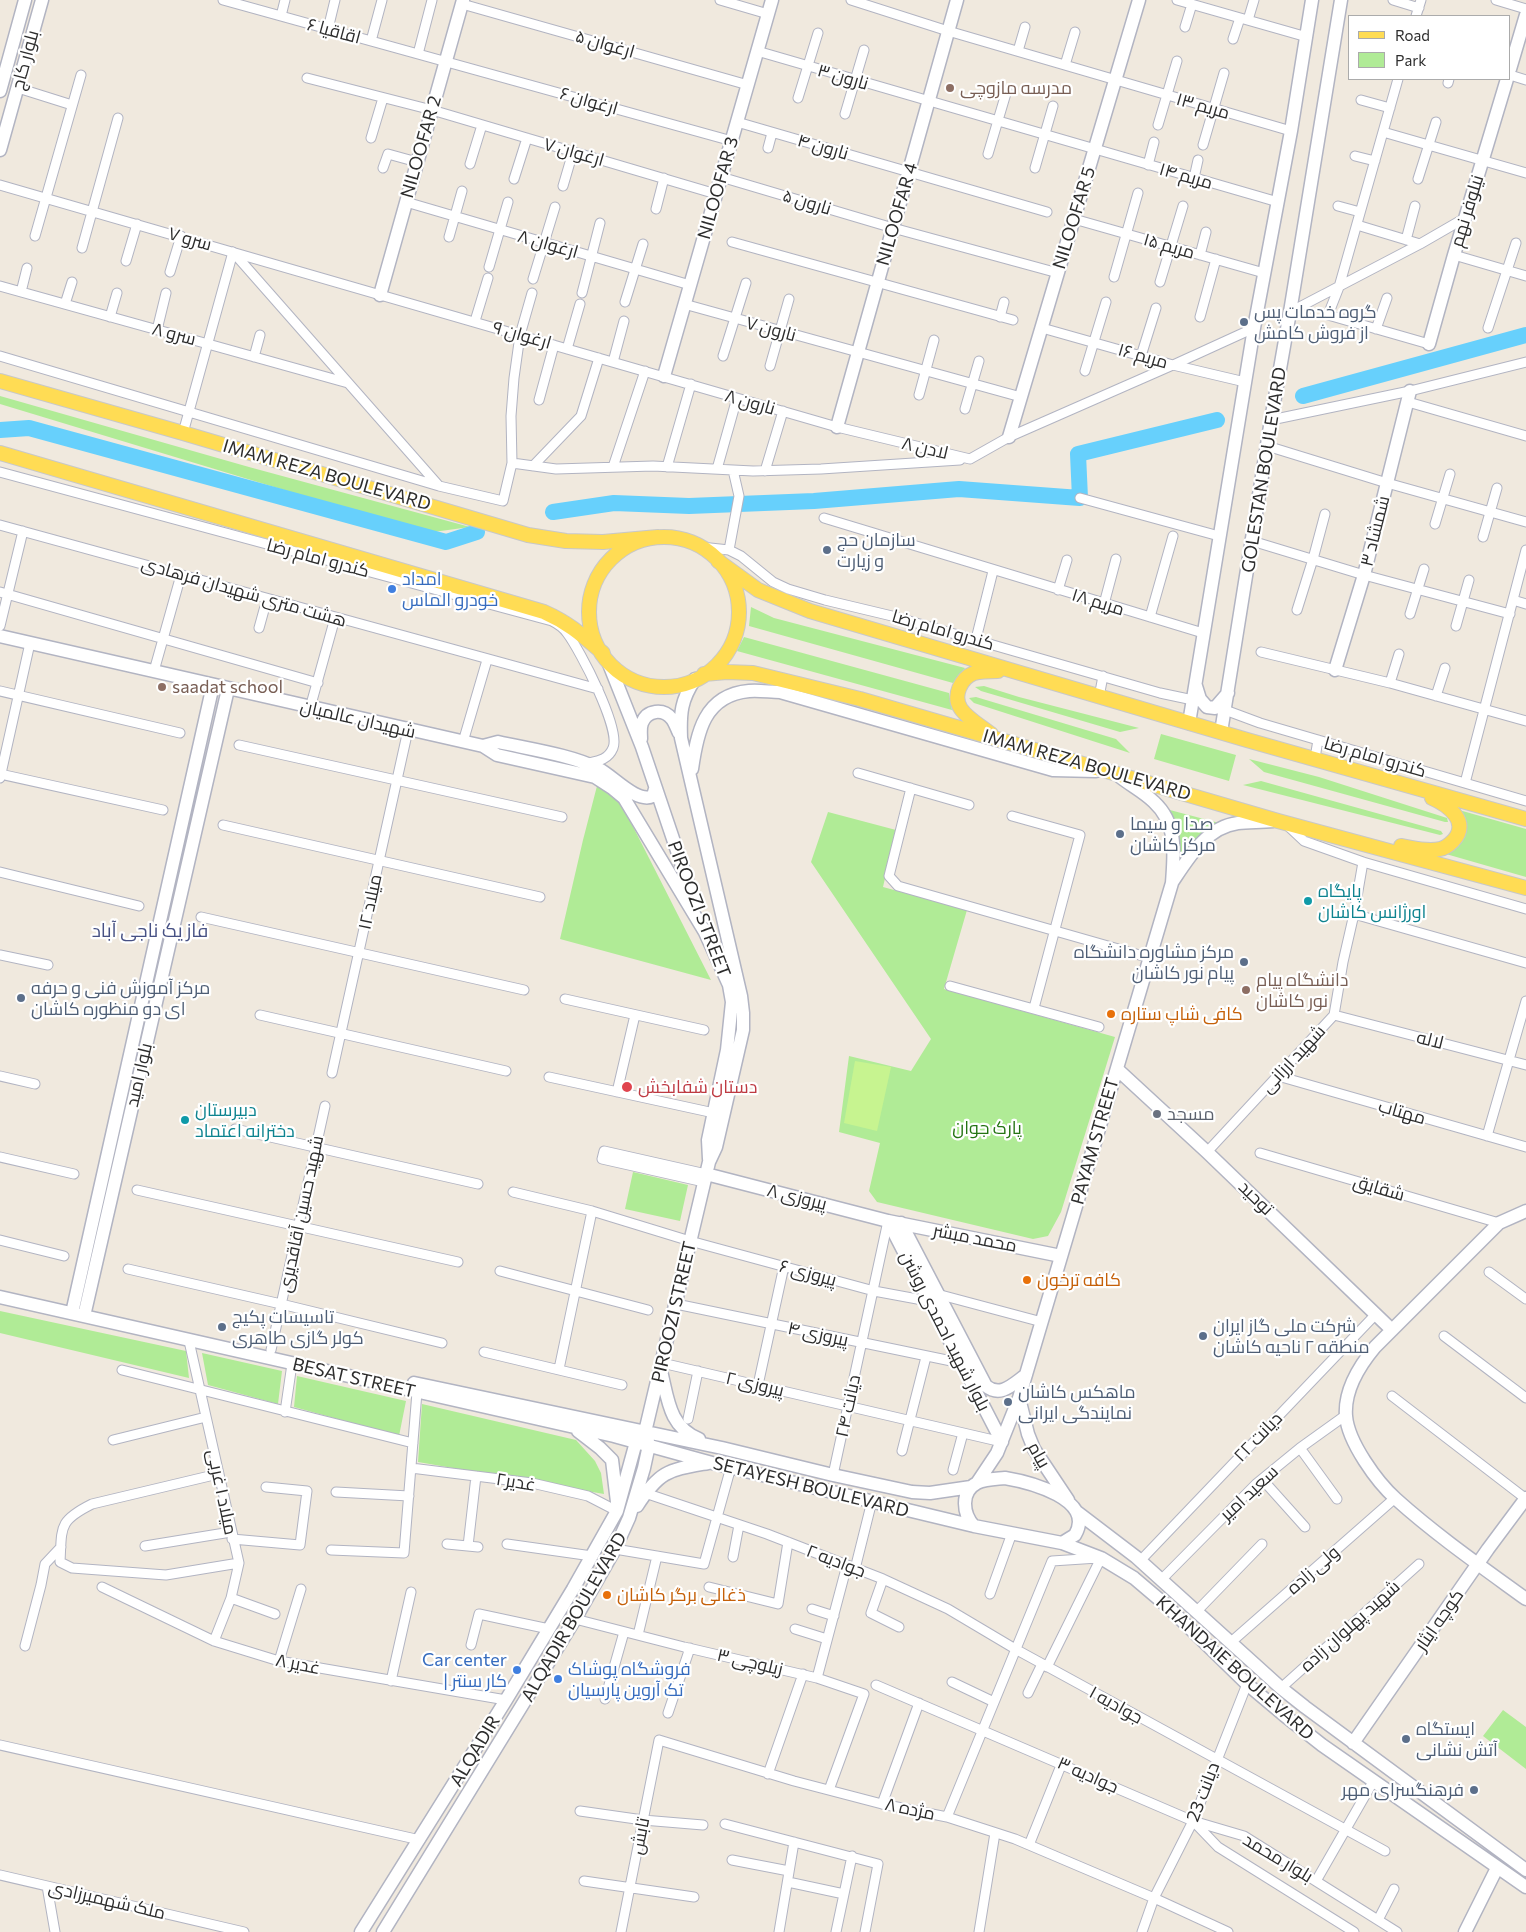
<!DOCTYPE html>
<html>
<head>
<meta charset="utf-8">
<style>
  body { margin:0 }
  #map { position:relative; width:1526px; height:1932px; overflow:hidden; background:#f0e9de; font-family:Commissioner,sans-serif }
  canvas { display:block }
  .legend { position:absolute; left:1348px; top:15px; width:162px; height:65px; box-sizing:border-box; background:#fff; border:1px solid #ababab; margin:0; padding:6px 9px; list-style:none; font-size:15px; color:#2d2d2d }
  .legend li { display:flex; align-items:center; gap:10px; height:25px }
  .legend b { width:25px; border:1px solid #ababab }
</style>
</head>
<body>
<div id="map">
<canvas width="1526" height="1932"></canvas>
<ul class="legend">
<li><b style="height:6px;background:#ffdc54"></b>Road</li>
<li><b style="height:14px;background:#b0eb96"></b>Park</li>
</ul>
</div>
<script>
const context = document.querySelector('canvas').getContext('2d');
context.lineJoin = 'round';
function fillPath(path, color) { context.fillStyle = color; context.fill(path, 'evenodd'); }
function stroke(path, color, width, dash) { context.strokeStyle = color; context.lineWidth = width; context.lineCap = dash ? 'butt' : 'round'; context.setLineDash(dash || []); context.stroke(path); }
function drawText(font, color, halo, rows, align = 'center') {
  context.font = font + ' Commissioner,Cairo,sans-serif'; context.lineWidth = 4.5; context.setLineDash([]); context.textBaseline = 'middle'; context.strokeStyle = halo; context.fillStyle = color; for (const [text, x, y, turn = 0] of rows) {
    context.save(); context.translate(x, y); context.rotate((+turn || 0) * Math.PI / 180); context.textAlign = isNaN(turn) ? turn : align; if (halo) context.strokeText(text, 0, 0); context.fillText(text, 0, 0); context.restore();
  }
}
const green = new Path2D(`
  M0,396L249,467L470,527L426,533L0,404Z
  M751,607L774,618L965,668L953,683L749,626Z
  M744,637L949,693L952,710L737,651Z
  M984,686L1019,697L1139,728L1120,732L981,691L975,687Z
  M976,697L1116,739L1130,753L974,703L969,698Z
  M1161,734L1236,755L1229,781L1154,759Z
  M1249,759L1319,777L1447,818L1448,822H1445L1264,772Z
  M1261,781L1441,831L1443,834L1440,835L1243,785Z
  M597,786L618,797L711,980L560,939L583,840Z
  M1166,809L1223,824L1180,864Z
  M1459,810L1526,829V877L1446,854L1460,840Z
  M828,812L896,830L883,887L967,910L944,989L1115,1037L1061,1212L1048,1236L1033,1239L877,1202L869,1191L880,1143L839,1132L849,1056L911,1071L931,1039L811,862Z
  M633,1172L688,1185L680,1221L625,1209Z
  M0,1311L186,1351L189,1378L0,1333Z
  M202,1353L282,1371L278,1404L208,1385Z
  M297,1376L406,1401L399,1436L294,1407Z
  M422,1404L576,1440L595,1461L601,1473L604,1494L418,1462Z
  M1503,1710L1526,1727V1769L1483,1736Z`);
const pitch = new Path2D(`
  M855,1061L891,1067L877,1131L844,1123Z`);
const river = new Path2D(`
  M1303,396L1526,335
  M0,430L29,428L446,542L477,532
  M553,512L614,503L689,506L814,501L959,489L1080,498L1078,454L1217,420`);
const street = new Path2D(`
  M223,0L732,141
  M720,0L768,14
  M851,0L948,31L1291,131
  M1177,0L1307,37
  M1393,0L1419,8
  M1496,0L1526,9
  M462,4L748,85
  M281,16L285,0
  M1416,16L1421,0
  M1248,20L1254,0
  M1185,27L1192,4
  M328,29L335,0
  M1233,39L1240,18
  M371,41L382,0
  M757,51L1278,202
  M1018,51L1025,27
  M418,54L432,0
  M1065,65L1075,32
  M1510,75L1526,80
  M307,78L432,110L716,194
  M1398,79L1339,287L1328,315L1429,344
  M1448,83L1449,79
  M18,88L72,105
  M798,98L818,33
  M1361,100L1390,108
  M845,114L864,50
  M737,122L1047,212
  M1158,125L1177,61
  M1383,132L1526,173
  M371,138L383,98
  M1203,145L1224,73
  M768,148L772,133
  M988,154L1007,90
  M1355,156L1375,161
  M470,164L482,125
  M1148,165L1154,142
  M383,168L388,154L417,162
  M1035,168L1053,106
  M721,177L893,228L1058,273
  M1194,178L1198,160
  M514,179L527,138
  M1418,179L1436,122
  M0,185L837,427L970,459L1009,437L1173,365L1254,328
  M563,186L573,152
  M406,202L690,285
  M1338,206L1360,212
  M656,209L664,178
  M1074,219L1264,273
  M1357,225L1420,244
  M35,236L81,75
  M449,237L462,191
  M1406,240L1415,206
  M732,242L1013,320
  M82,248L118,118
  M233,252L439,486
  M1200,255L1206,232
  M1454,255L1526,276
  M126,261L137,224
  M489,267L508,202
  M170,272L181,236
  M1114,277L1138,193
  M533,279L555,207
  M1160,282L1183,206
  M0,286L348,383
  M21,292L27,268
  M582,293L600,223
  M625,302L643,244
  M65,304L72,282
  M684,304L1021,397
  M1290,312L1420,244L1465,218
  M110,317L117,293
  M1000,317L1004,302
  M1200,317L1216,259
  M475,321L488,278
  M1042,328L1173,365L1245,382
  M1488,328L1516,243
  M1376,329L1387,298
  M157,330L166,293
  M567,349L580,304
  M0,356L439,486L503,501L512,463L511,416L514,378L520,335L532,293
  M723,356L746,283
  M1141,356L1156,308
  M254,357L260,335
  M613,362L624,321
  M770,366L789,299
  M1085,371L1106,302
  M919,395L934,340
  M539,400L554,345
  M1408,402L1526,436
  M965,409L979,361
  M1271,420L1410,391L1526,362
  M183,433L233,252
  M1267,446L1387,483L1526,522
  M512,463L556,469L653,466L753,471L821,469L960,460
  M533,466L581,416L599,358
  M613,467L645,371
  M667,467L691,384
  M717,469L737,398
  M765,471L783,411
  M0,472L552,621C558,624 563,627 567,633C580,650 621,729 613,748C608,760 598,761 588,763
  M1080,498L1219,536
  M824,518L1203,633
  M1435,524L1450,474
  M0,525L598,689
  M1483,537L1497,488
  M1252,541L1364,575L1510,614
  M701,547L729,550L741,556L773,582L788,589L825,600L892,616L1160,693L1193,700
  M729,550L739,496L733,470
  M1058,590L1067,560
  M0,592L318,683
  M1513,600L1526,604
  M1104,604L1116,559
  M1297,610L1313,559L1325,514
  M1410,614L1424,569
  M1150,617L1173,536
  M0,626L23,531
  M1456,626L1469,580
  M259,628L267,599
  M976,639L993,571
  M1261,652L1390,683L1526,721
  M154,671L181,575
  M1390,683L1399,654
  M0,691L180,733
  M1436,696L1445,668
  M1099,697L1103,676
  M310,708L335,618
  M1225,710L1260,723L1526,801
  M463,742L487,660
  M239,745L562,817
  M1315,758L1318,740
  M858,773L969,805
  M0,774L163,810
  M0,778L30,643
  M1465,783L1526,550
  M911,788L889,876L898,886L1150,958
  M1012,816L1080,835L1034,1008
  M223,825L540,897
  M1287,825L1304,841L1363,862L1526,909
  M0,872L139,906
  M1354,914L1526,963
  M201,917L524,990
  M0,955L48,965
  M950,986L1099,1027
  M565,999L704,1030
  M260,1015L506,1071
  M1334,1015L1526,1065
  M332,1073L408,730
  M0,1076L35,1084
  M1278,1076L1526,1147
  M549,1077L714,1113
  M617,1092L635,1015
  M235,1129L478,1184
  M1487,1136L1526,1001
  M1207,1152L1334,1015L1343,962L1354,914L1363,862
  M1260,1153L1499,1223
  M0,1157L74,1174
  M704,1182L602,1159L604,1151L706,1174
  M137,1190L458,1262
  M513,1192L592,1211L690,1241L874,1291L928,1301
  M0,1240L64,1256
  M128,1269L281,1304L442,1343
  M500,1271L648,1310
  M1489,1272L1526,1299
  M937,1294L1042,1322
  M676,1304L961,1363
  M1444,1336L1526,1398
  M189,1341L239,1563L231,1598L214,1641
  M271,1350L325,1106
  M484,1352L622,1385
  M662,1363L1002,1442
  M559,1369L592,1211
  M122,1370L413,1443
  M758,1385L784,1266
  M1392,1396L1526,1499
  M285,1412L292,1364
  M688,1419L698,1371
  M113,1440L206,1417
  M1300,1448L1337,1499
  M902,1451L926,1357
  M411,1468L532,1483L588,1496L617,1511
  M953,1470L963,1433
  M218,1474L92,1504C58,1521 62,1527 60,1562L72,1568L166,1575L239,1563
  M833,1475L888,1221
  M1262,1479L1305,1527
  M336,1492L409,1496
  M645,1493L767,1534L883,1579L948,1609L1017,1650L1385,1851
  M232,1539L300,1545L307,1491L266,1487
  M447,1544L478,1547
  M507,1544L592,1556
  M145,1546L231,1532
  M468,1546L476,1476
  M615,1549L704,1564L731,1467
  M331,1550L404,1553L417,1392
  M733,1557L739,1525
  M1140,1561L1376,1314
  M855,1569L872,1501
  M883,1579L871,1613L899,1627
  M1161,1580L1256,1484L1300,1448L1346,1415
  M102,1587L214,1641L279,1661L506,1700
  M709,1587L778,1604L788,1542
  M990,1594L1012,1533
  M231,1598L275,1614
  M812,1609L834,1616
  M1197,1611L1262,1544
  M575,1619L684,1647L817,1678L864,1694L829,1790
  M795,1629L827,1639
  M638,1635L657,1556
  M1230,1643L1395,1498
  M471,1645L479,1614L549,1629
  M25,1646L41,1585L45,1564L61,1547
  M279,1661L301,1589
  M1047,1667L1101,1558
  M817,1678L847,1565
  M391,1681L411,1592
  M952,1682L994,1702
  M876,1685L1193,1821L1244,1836L1397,1932
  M1281,1688L1419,1564
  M1028,1693L1042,1664
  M605,1699L624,1632
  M668,1713L690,1648
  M0,1745L420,1840
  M768,1774L803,1674
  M882,1804L919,1703
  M580,1811L643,1820L703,1825
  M947,1817L1052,1561L1098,1558
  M1193,1821L1218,1847L1354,1932
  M725,1824L878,1864L865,1932
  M1029,1845L1062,1763
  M732,1860L789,1871
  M0,1875L244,1932
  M584,1881L694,1897
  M1316,1881L1374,1780
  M788,1882L844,1894
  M47,1886L55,1932
  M1378,1920L1394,1889
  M621,1932L659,1740L794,1781L882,1804L947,1817L1015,1839L1154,1898L1228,1932
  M779,1932L794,1842
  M836,1932L852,1856
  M979,1932L995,1833
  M1142,1932L1154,1898L1193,1821L1247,1684`);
const secondary = new Path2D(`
  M1510,69L1526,15
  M0,91L25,0
  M0,150L42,0
  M380,295L463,0
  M1429,344L1454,255L1507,79
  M664,376L772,0
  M837,427L957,0
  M1009,437L1139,0
  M0,636L483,746L497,755L595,777L612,788L624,798L706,934
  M609,664L642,747L695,904
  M1335,670L1364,575L1410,391
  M1196,686L1200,699L1207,707L1215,708L1228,693
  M1189,723L1254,328L1291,131L1312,0
  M1221,732L1271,420L1290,312L1341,0
  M641,739C641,734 640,728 642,723C647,710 663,708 672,719C675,723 677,729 679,733
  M483,746L498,742C529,749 572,755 599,769C613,776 637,804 653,796L655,789
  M692,769C697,733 704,695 749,691C759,690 770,692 780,692L1053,770L1096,771
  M1173,881C1189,857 1207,827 1238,823C1249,822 1261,822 1273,821
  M703,928L729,985L732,1002L727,1050L708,1140L709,1159
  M1117,1069L1207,1152L1392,1330
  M706,1174L888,1221L1061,1256
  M1526,1211L1499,1223L1375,1347C1360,1365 1344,1391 1346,1416C1348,1442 1377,1482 1396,1499C1436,1535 1482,1567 1526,1599
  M888,1221L1002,1442
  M901,1223L986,1386C1001,1398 1013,1384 1026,1375
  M0,1297L614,1436L712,1463L974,1526
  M72,1313L213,685
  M84,1316L228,689
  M661,1371C668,1399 669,1427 699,1439
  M414,1383L722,1448L833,1475L912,1492L930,1493L971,1487
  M1019,1398L1028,1434L1034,1449L1068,1500
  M578,1431L600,1448L612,1460L617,1502
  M1005,1478C1029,1482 1096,1499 1075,1535L1062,1543L974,1526C963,1514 960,1492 977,1483C985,1479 996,1479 1005,1478Z
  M977,1483L997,1453L1019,1398L1172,883C1174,854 1178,824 1154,802C1144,792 1130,785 1119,776
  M637,1506C660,1470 669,1470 708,1463
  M1077,1512L1136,1557L1281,1688L1305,1707L1526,1870
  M1062,1543L1101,1558L1134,1578L1167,1606L1247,1684L1284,1715L1322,1745L1526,1887
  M1353,1743L1488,1549L1526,1498
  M361,1932L506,1700L573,1589L617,1511L636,1442L642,1436
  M383,1932L575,1619L615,1549L629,1518L644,1468L649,1445L645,1432L709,1162L716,1147L743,1030V1013L741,996L681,738C680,713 681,700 695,679
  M1465,1932L1497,1868`);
const primary = new Path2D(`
  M0,381L183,433L528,535L566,541L603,542L658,537
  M0,453L544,612C569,623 582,635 603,653
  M589 612a75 75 0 1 1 150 0a75 75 0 1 1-150 0Z
  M718,561L758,590L810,611L1247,740L1526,819
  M704,674L727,672L753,673L860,699L1278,821L1526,888
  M991,734C981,726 968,719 961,709C952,696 961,678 974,673C981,671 990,671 998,671
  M1401,846C1414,848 1427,852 1440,849C1445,848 1449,845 1453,841C1471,822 1448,805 1432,798`);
const markers = [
  [950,88,5,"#8d6e63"],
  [1244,322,5,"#5c6f8a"],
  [827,550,5,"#5c6f8a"],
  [392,589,5,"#3f7fe0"],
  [162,687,5,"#8d6e63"],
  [1120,834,5,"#5c6f8a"],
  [1308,901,5,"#0f9aa8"],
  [1244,962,5,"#5c6f8a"],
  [1246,990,5,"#8d6e63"],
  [21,998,5,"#5c6f8a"],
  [1111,1014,5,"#e8710a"],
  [627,1087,6,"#e0444e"],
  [1157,1114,5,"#6b7280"],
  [185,1120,5,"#0f9aa8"],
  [1027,1280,5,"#e8710a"],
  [222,1327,5,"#5c6f8a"],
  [1203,1336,5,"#5c6f8a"],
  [1008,1402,5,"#5c6f8a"],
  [607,1595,5,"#e8710a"],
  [517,1670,5,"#3f7fe0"],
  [558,1679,5,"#3f7fe0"],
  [1406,1739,5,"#5c6f8a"],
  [1474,1790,5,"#5c6f8a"]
];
const streetNames = [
  ["اقاقیا ۶",334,31,15],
  ["ارغوان ۵",605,44,16],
  ["بلوار کاج",25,60,-75],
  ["نارون ۳",843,77,16],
  ["ارغوان ۶",589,101,16],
  ["مریم ۱۳",1203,106,16],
  ["NILOOFAR 2",421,147,-74],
  ["نارون ۴",823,147,16],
  ["ارغوان ۷",574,152,16],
  ["مریم ۱۴",1186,176,16],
  ["NILOOFAR 3",718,188,-74],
  ["نارون ۵",807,202,17],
  ["نیلوفر نهم",1467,211,-73],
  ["NILOOFAR 4",897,214,-74],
  ["NILOOFAR 5",1074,218,-73],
  ["سرو ۷",190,239,16],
  ["ارغوان ۸",548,244,16],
  ["مریم ۱۵",1169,246,16],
  ["نارون ۷",771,329,15],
  ["سرو ۸",174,334,15],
  ["ارغوان ۹",522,335,16],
  ["مریم ۱۶",1143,356,16],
  ["نارون ۸",750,402,16],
  ["لادن ۸",925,448,13],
  ["GOLESTAN BOULEVARD",1264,470,-81],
  ["IMAM REZA BOULEVARD",327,475,16],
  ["شمشاد ۳",1375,531,-76],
  ["کندرو امام رضا",318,558,15],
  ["هشت متری شهیدان فرهادی",244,592,16],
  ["مریم ۱۸",1098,602,17],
  ["کندرو امام رضا",943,630,16],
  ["شهیدان عالمیان",358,719,13],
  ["کندرو امام رضا",1375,757,16],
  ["IMAM REZA BOULEVARD",1087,765,16],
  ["میلاد ۱۲",370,902,-78],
  ["PIROOZI STREET",699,909,69],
  ["لاله",1430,1040,14],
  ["شهید ارزانی",1293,1059,-47],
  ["بلوار امید",139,1075,-77],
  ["مهتاب",1402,1112,16],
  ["PAYAM STREET",1095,1141,-74],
  ["شقایق",1379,1188,16],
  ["پیروزی ۸",797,1197,14],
  ["توحید",1256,1198,44],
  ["شهید حسین آقاقدیری",301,1214,-78],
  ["محمد مبشر",975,1238,11],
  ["پیروزی ۶",808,1273,15],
  ["PIROOZI STREET",674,1312,-77],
  ["بلوار شهید احمدی روشن",945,1331,63],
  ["پیروزی ۴",818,1334,12],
  ["BESAT STREET",354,1378,13],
  ["پیروزی ۲",755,1384,13],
  ["دیانت ۲۴",848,1406,-78],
  ["دیانت ۲۲",1258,1437,-46],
  ["پیام",1039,1455,61],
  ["غدیر۲",516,1482,9],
  ["SETAYESH BOULEVARD",811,1487,14],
  ["میلاد ۱ غربی",222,1492,78],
  ["سعید امیر",1249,1493,-43],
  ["جوادیه ۲",836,1561,21],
  ["ولی زاده",1313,1570,-41],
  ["ALQADIR BOULEVARD",574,1617,-60],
  ["کوچه ایثار",1439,1620,-55],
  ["شهید پهلوان زاده",1350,1626,-42],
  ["زیلوچی ۳",750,1662,13],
  ["غدیر ۸",298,1664,11],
  ["KHANDAIE BOULEVARD",1235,1668,42],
  ["جوادیه ۱",1116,1705,29],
  ["ALQADIR",475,1751,-59],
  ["جوادیه ۳",1088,1775,24],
  ["دیانت 23",1203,1792,-69],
  ["مژده ۸",910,1809,12],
  ["تابش",640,1836,-79],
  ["بلوار محمد",1278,1858,31],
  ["ملک شهمیرزادی",107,1900,13]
];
const educationNames = [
  ["مدرسه مازوچی",960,88],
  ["saadat school",172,687],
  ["دانشگاه پیام",1256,980],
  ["نور کاشان",1256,1001]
];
const serviceNames = [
  ["گروه خدمات پس",1254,312],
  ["از فروش کامش",1254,333],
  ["سازمان حج",837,540],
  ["و زیارت",837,561],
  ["صدا و سیما",1130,824],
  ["مرکز کاشان",1130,845],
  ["مرکز مشاوره دانشگاه",1234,952,"right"],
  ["پیام نور کاشان",1234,973,"right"],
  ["مرکز آموزش فنی و حرفه",31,988],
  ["ای دو منظوره کاشان",31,1009],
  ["تاسیسات پکیج",232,1317],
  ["کولر گازی طاهری",232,1338],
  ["شرکت ملی گاز ایران",1213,1326],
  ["منطقه ۲ ناحیه کاشان",1213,1347],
  ["ماهکس کاشان",1018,1392],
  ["نمایندگی ایرانی",1018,1413],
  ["ایستگاه",1416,1729],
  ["آتش نشانی",1416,1750],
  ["فرهنگسرای مهر",1464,1790,"right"]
];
const shopNames = [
  ["امداد",402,579],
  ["خودرو الماس",402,600],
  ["Car center",507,1660,"right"],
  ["| کار سنتر",507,1681,"right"],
  ["فروشگاه پوشاک",568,1669],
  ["تک آروین پارسیان",568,1690]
];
const cultureNames = [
  ["پایگاه",1318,891],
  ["اورژانس کاشان",1318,912],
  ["دبیرستان",195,1110],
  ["دخترانه اعتماد",195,1131]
];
const foodNames = [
  ["کافی شاپ ستاره",1121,1014],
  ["کافه ترخون",1037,1280],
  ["ذغالی برگر کاشان",617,1595]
];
const healthNames = [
  ["دستان شفابخش",638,1087]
];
const worshipNames = [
  ["مسجد",1167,1114]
];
const parkNames = [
  ["پارک جوان",987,1128]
];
const neighbourhoodNames = [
  ["فاز یک ناجی آباد",150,931]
];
fillPath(green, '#b0eb96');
fillPath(pitch, '#c7f490');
stroke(river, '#67d0fc', 16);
stroke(street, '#b2b4c2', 11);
stroke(secondary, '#b2b4c2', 15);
stroke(primary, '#c8c8c8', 16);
stroke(street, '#fff', 9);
stroke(secondary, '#fff', 12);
stroke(primary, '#ffdc54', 14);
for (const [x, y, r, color] of markers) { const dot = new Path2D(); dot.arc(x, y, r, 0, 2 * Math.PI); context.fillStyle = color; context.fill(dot); stroke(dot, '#fff', 2); }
drawText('18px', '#2d2d2d', '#fff', streetNames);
drawText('18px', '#785e54', '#fff', educationNames, 'left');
drawText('18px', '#4e5e75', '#fff', serviceNames, 'left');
drawText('18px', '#366cbe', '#fff', shopNames, 'left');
drawText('18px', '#0d838f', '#fff', cultureNames, 'left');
drawText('18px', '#c56008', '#fff', foodNames, 'left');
drawText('18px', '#be3a42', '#fff', healthNames, 'left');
drawText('18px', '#5b616d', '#fff', worshipNames, 'left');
drawText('18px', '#247413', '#fff', parkNames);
drawText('19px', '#475184', '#fff', neighbourhoodNames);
</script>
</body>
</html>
